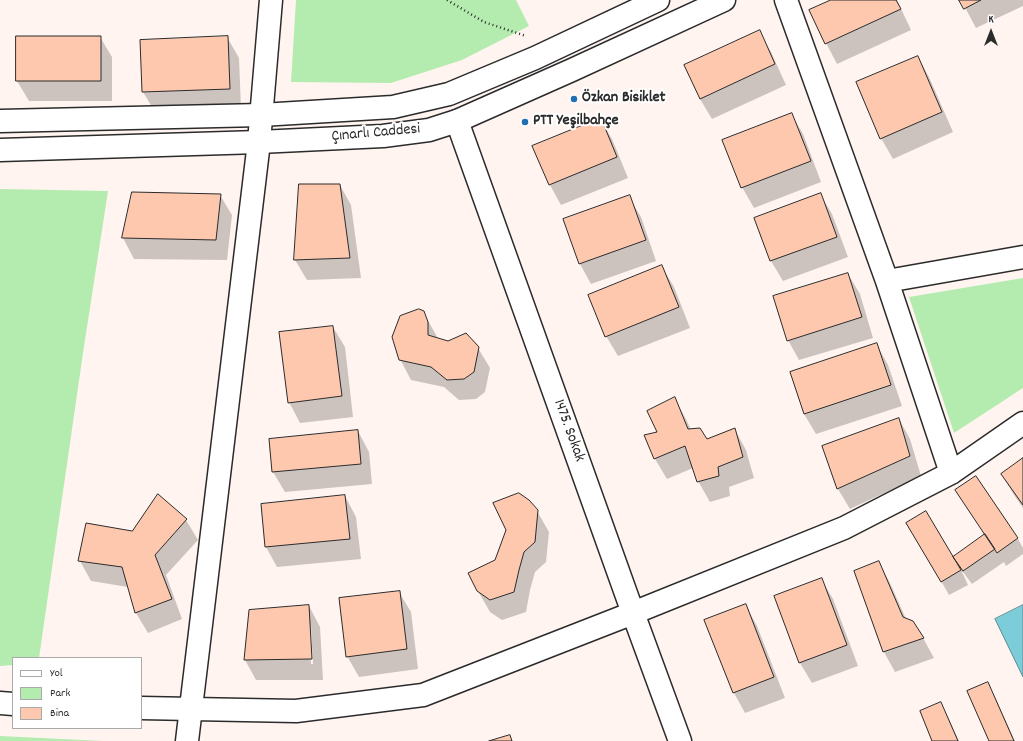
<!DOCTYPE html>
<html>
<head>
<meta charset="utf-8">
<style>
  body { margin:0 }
  #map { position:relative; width:1023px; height:741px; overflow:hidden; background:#fff4ef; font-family:Dekko,sans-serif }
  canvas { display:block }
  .legend { position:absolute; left:12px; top:657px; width:130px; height:72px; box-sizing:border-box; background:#fff; border:1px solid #aaa; margin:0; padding:5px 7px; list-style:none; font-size:12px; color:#2b2b2b }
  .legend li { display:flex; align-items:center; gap:8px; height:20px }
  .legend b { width:20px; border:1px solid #aaa }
  .north { position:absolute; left:971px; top:12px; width:40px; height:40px; -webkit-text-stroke:3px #fff; paint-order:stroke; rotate:0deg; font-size:11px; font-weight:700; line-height:16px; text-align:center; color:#2b2b2b }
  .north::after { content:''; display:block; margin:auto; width:14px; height:18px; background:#2b2b2b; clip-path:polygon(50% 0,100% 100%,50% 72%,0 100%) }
</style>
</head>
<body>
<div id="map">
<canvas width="1023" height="741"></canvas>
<ul class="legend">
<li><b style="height:5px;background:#fff"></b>Yol</li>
<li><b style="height:11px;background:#b4ecaf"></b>Park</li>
<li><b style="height:11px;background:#fec8af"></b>Bina</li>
</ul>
<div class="north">K</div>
</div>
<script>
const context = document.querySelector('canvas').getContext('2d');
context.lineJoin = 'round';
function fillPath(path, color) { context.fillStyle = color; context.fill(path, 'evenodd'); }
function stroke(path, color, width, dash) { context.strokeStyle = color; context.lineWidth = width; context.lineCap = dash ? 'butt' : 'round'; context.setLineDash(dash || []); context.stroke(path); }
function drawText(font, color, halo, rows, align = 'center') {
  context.font = font + ' Dekko,sans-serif'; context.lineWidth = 4; context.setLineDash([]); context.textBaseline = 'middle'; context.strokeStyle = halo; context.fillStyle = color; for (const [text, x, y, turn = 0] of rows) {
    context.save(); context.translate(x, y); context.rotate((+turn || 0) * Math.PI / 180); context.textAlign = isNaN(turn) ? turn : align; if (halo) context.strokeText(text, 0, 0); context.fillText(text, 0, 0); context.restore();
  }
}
const green = new Path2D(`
  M296,0H516L529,26L462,60L391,83L291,82Z
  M0,189L108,191L83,353L39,658H13V665L0,666Z
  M1023,278V388L954,433L909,297Z
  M0,736L104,741H0Z`);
const water = new Path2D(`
  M1023,605V677L995,619Z`);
const shadow = new Path2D(`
  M834,0H897L911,30L837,64L826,43Z
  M961,0H1023V6L976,28Z
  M759,32L771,52L786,85L712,119L700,99L685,66Z
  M100,37L112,57V101H29L17,81Z
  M227,37L239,58L241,109L155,112L143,92Z
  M918,57L929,77L953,132L893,159L881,138Z
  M791,114L803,134L821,182L754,208L742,187Z
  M600,119L612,139L628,178L561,205L550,185Z
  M340,185L351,205L361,278L307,280L295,260Z
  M132,193L220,195L232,215L227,260L134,259L123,238Z
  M820,194L832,214L848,257L783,281L771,261L756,218Z
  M629,197L641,217L656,261L591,284L580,264L564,219Z
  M662,267L674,287L690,328L618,356L606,336Z
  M848,274L860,294L873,338L799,360L788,340Z
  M423,312L435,333L438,339L478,348L490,368L485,392L476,399L459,400L444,387L411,380L400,359Z
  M333,327L345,347L353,417L300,423L289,402Z
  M877,345L888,365L902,406L816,434L804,414Z
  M674,398L686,419L691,430L707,440L735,430L746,450L754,478L729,487L730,496L710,502L698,481L693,468L667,479L655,459L646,436L658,433Z
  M899,419L910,439L921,476L850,509L838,489L823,446Z
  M358,431L369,452L372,484L285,492L273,472Z
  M1023,459V508L1014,495L1002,475Z
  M976,477L1018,539L1023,548V554L1006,566L1004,562L972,584L963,572H962L968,585L949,595L908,523L953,558L985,535Z
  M158,496L186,520L198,540L166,575L182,619L148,633L136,613L128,587L91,581L80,561L132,532Z
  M345,496L356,517L361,559L277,567L266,547Z
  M537,511L549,532L546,562L535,572L530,590L526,612L502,620L490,612L478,591L496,560Z
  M879,563L890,583L906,619L923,638L934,658L895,672L884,652Z
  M821,579L833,599L858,666L812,683L800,663L775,597Z
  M399,592L411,612L418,669L359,677L347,656Z
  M309,606L320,627L323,680H256L245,660L250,611ZM309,626H311L313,664H311Z
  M746,606L757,626L785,698L745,713L734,693Z
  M987,683L995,697L1015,741H990Z
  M940,703L948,717L959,741H933Z`);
const building = new Path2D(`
  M831,0H896L901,9L825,44L809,10Z
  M959,0H981L964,9Z
  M760,30L775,64L700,99L684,65Z
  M16,36H101V81H16Z
  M228,36L230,89L142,92L140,40Z
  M918,56L942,112L880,139L856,82Z
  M792,113L811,161L741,188L722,140Z
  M601,118L617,157L549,185L532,146Z
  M299,184H340L350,258L294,260Z
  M132,192L221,194L216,240L122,238Z
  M821,193L837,237L770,261L754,218Z
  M630,195L646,240L579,264L563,219Z
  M662,265L679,307L605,337L588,295Z
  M848,273L862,317L787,341L773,296Z
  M419,309L424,311L428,322V335L448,341L466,333L479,347L474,372L464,379L447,380L431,367L399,360L392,337L400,316Z
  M333,326L342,396L288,403L279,332Z
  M877,343L891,385L804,414L790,372Z
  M675,397L688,429L700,428L707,439L735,428L743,457L718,467L719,476L697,482L685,446L654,459L644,435L657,432L647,411Z
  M899,418L910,456L837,489L822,446Z
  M358,430L361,464L272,472L269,439Z
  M1023,458V505L1001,474Z
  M976,476L1018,538L997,553L955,490Z
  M519,493L529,500L538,510L535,542L524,552L519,570L514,592L490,600L477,591L468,573L495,560L506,530L493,503Z
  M158,494L187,519L155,555L172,599L135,613L122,567L78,561L86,523L132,531Z
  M345,495L350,539L265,547L261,504Z
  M926,511L961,570L941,582L906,523Z
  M985,534L995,549L963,571L953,557Z
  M879,561L903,617L913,621L924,638L883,652L854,571Z
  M822,578L847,645L799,663L774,596Z
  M400,591L407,649L346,657L339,598Z
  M746,604L774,677L733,693L704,620Z
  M309,605L312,659L244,660L249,610Z
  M988,682L1014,741H989L967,691Z
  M941,702L958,741H932L920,711Z
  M510,735L512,741H489Z`);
const path = new Path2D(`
  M447,0L484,22L526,36`);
const minor = new Path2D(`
  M786,0L887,281L951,473
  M457,121L633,613L680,741
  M887,281L1023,257
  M0,703L13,704
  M141,708L296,711L423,695L633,613L844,528L951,473L1023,423
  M187,741L259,142L271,0`);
const secondary = new Path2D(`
  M0,121L261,115L393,107L449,94L535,58L658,0
  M0,150L259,142L383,136L429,130L457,121L572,70L724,0`);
const markers = [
  [574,99,4,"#1f6fb2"],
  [525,122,4,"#1f6fb2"]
];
const poiNames = [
  ["Özkan Bisiklet",582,99],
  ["PTT Yeşilbahçe",533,122]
];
const streetNames = [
  ["Çınarlı Caddesi",376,134,-5],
  ["1475. Sokak",568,431,70]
];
fillPath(green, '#b4ecaf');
fillPath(water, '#7dccd9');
stroke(water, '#5c8c93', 1);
fillPath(shadow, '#0003');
fillPath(building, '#fec8af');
stroke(building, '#2b2b2b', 1);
stroke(minor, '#2b2b2b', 25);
stroke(secondary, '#2b2b2b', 25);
stroke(path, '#2b2b2b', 2.5, [1, 3]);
stroke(minor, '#fff', 22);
stroke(secondary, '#fff', 22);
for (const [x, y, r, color] of markers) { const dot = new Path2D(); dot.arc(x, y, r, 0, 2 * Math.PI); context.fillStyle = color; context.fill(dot); stroke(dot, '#fff', 1.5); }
drawText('bold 16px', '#2b2b2b', '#fff', poiNames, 'left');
drawText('16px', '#2b2b2b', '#fff', streetNames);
</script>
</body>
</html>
